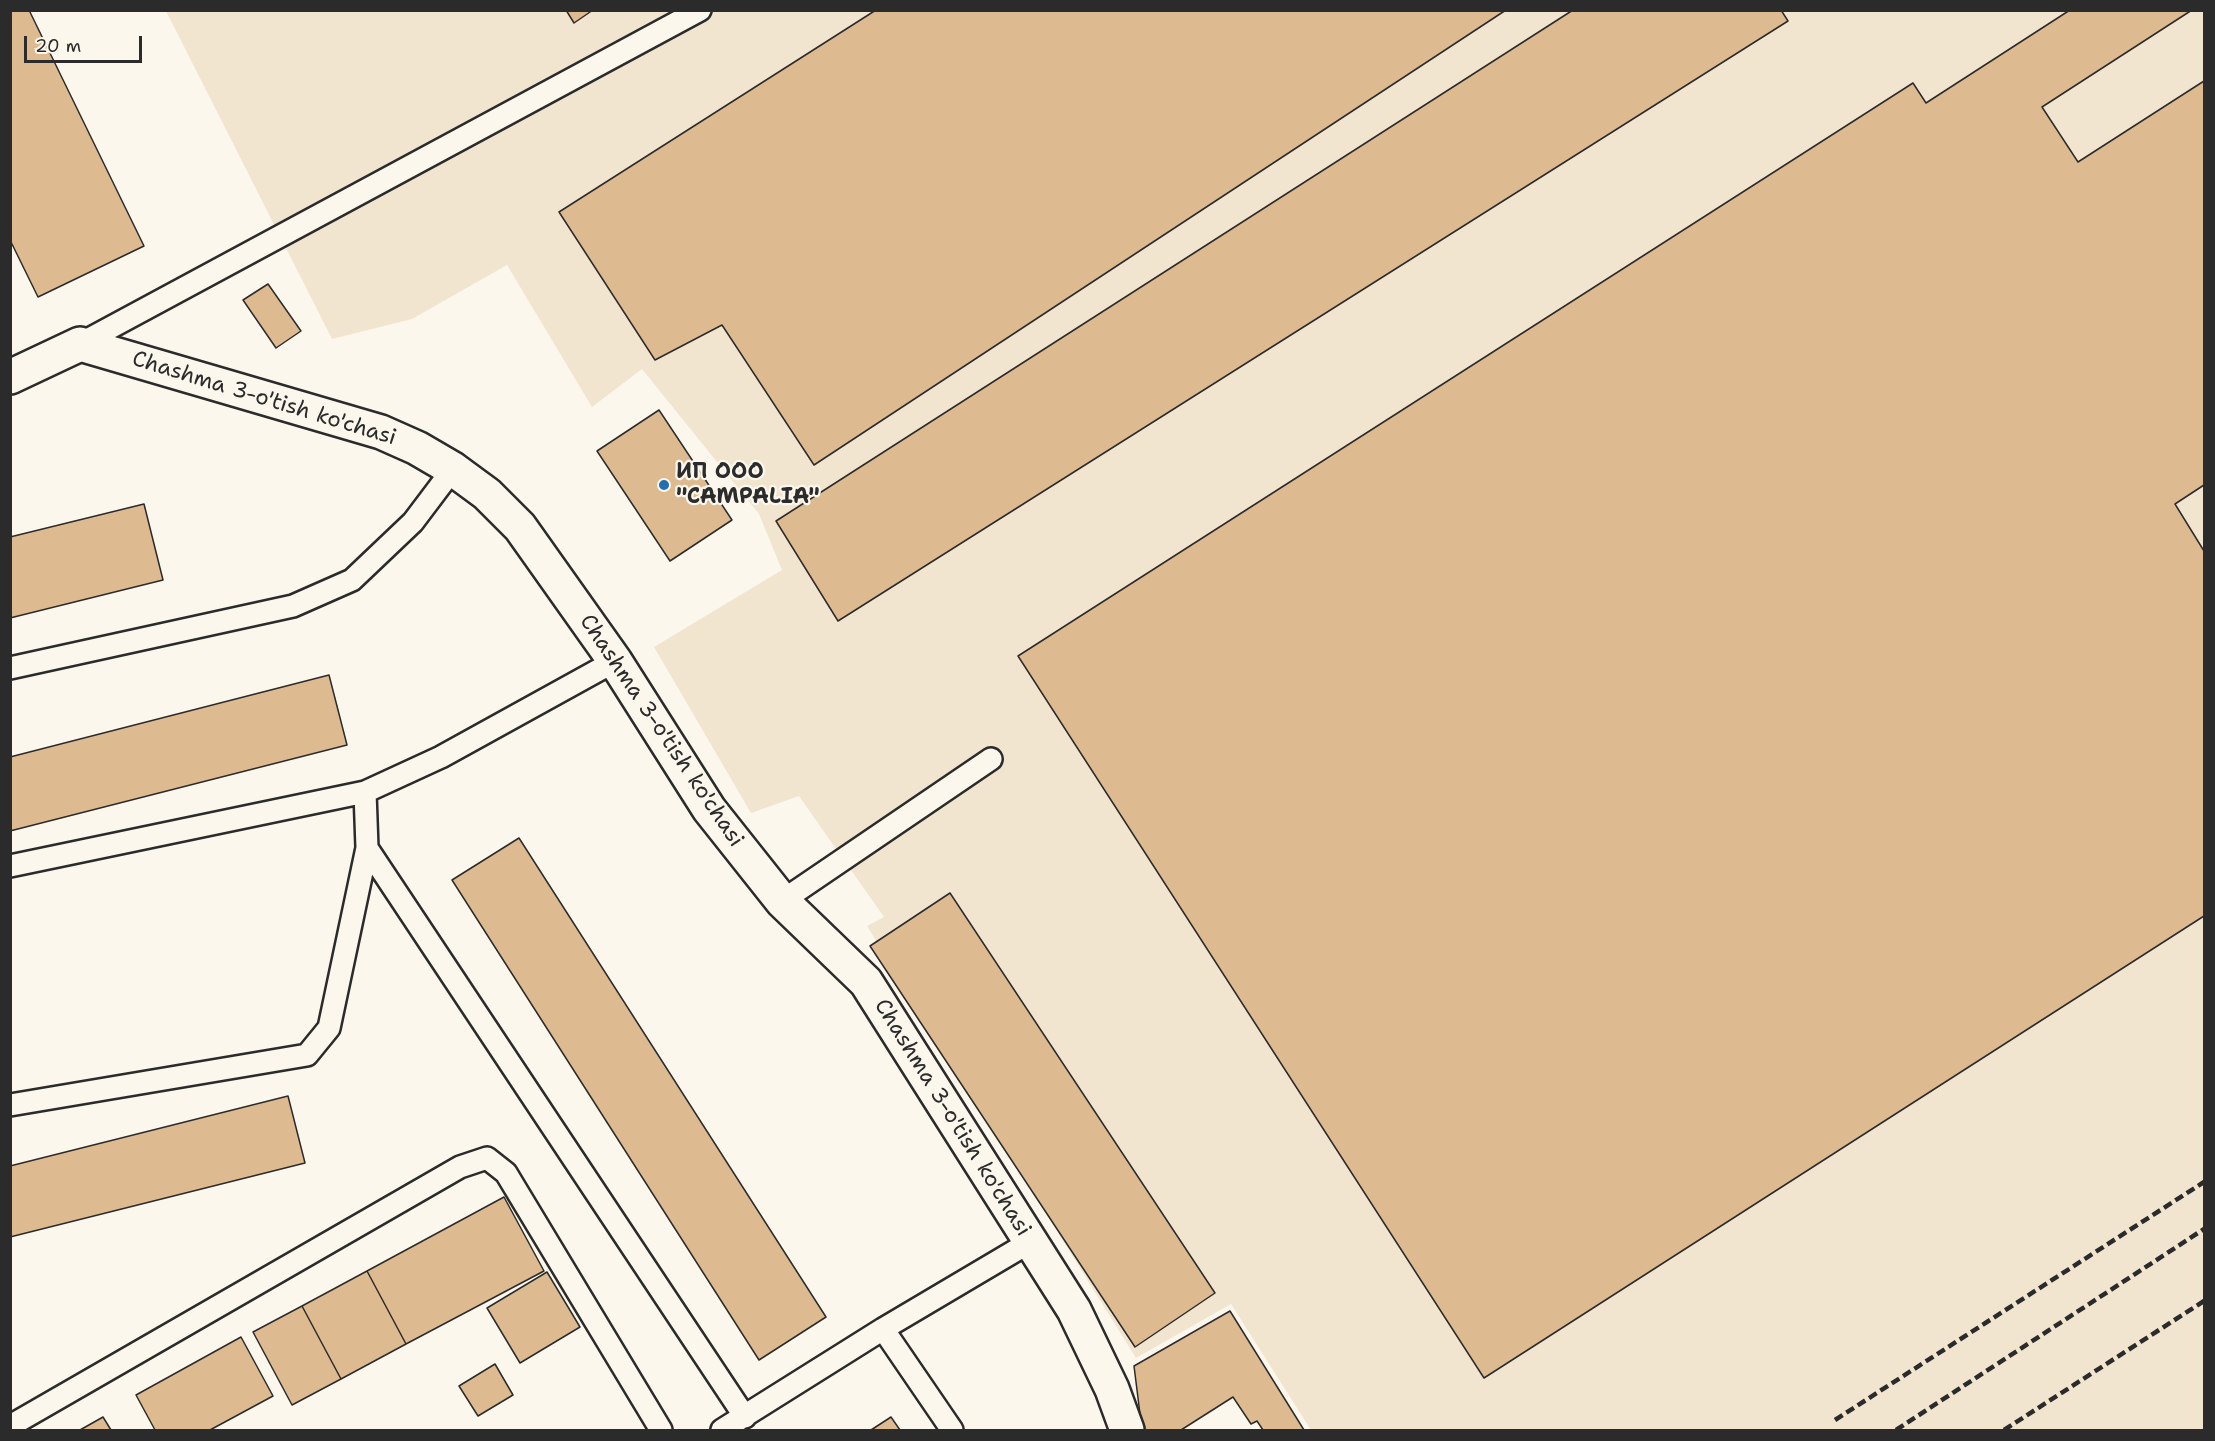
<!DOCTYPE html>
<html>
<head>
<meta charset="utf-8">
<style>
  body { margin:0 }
  #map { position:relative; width:2215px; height:1441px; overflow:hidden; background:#fbf7ec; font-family:"Shantell Sans",sans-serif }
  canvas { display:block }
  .frame { position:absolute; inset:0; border:12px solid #2b2b2b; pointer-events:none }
  .scale { position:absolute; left:24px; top:36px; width:118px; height:27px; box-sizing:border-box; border:3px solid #2b2b2b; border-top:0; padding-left:8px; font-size:18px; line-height:21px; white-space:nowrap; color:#2b2b2b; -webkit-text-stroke:4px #fbf7ec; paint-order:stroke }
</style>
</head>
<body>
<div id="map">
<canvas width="2215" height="1441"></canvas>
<div class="frame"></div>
<div class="scale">20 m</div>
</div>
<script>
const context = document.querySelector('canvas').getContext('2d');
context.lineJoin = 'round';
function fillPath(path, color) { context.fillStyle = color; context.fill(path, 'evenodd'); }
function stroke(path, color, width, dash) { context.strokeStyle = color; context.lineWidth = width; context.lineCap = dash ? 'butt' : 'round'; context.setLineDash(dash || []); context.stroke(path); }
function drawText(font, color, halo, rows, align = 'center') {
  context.font = font + ' "Shantell Sans",sans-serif'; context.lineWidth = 4.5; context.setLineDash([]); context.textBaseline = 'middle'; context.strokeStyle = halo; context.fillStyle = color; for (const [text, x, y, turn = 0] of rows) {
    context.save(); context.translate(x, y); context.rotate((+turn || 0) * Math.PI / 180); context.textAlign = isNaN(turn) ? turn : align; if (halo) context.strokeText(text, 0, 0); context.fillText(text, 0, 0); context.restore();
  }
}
const built = new Path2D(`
  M166,11H2204V1430H1311L1231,1304L1136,1358L867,926L884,917L799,796L751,813L654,647L782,570L759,514L642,369L592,407L507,265L412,319L332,339Z`);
const building = new Path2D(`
  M10,10H29L144,246L38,297L10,240Z
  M566,10H593L574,23Z
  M876,10H1506L814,465L722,325L655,360L559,212Z
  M1573,10H1781L1788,21L838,621L776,521Z
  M2070,10H2192L2042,107L2078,162L2204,81V485L2175,504L2204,551V916L1484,1378L1018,656L1913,83L1926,103Z
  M268,284L301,331L276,348L243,300Z
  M659,410L732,520L670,561L597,451Z
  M144,504L163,580L10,618V537Z
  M329,675L347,745L10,831V757Z
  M519,838L826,1317L759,1360L452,880Z
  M950,893L1215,1293L1135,1347L870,946Z
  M288,1096L305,1163L10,1237V1166Z
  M504,1197L544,1271L406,1344L367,1271Z
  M367,1271L406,1344L341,1379L302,1306Z
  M547,1272L580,1327L520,1363L487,1308Z
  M302,1306L341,1379L292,1405L253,1332Z
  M1230,1311L1304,1430H1263L1257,1421L1251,1424L1233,1397L1181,1430H1142L1134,1366Z
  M241,1337L273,1396L210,1430H155L136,1395Z
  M495,1364L513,1395L478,1416L459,1386Z
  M103,1417L111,1430H80Z
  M891,1417L900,1430H871Z`);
const lane = new Path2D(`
  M80,344L700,10
  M10,668L293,606L352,580L413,522L453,469
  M367,848L745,1417
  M10,866L365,792L441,757L615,661
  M782,901L991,759
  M10,1105L307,1055L329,1028L367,848L365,792
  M883,1329L952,1430
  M10,1426L460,1167L487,1158L506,1173L661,1430
  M722,1430L883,1329L1030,1242`);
const street = new Path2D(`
  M10,377L80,344L381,432L417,448L453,469L487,494L520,527L615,661L709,809L782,901L866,982L1074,1310L1112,1389L1127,1430`);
const rail = new Path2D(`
  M1835,1420L2204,1182
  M1896,1430L2204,1229
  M2004,1430L2204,1301`);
const markers = [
  [664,485,6,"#1f6fb2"]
];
const streetNames = [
  ["Chashma 3-o'tish ko'chasi",264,399,17],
  ["Chashma 3-o'tish ko'chasi",661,731,56],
  ["Chashma 3-o'tish ko'chasi",952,1118,58]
];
const poiNames = [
  ["ИП ООО",676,472],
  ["\"CAMPALIA\"",676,497]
];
fillPath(built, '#f2e5d0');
fillPath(building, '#deba90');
stroke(building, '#2b2b2b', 1.5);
stroke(lane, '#2b2b2b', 26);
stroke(street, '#2b2b2b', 38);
stroke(lane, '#fbf7ec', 21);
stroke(street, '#fbf7ec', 33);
stroke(rail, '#2b2b2b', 4.5, [9, 4.5]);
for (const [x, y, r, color] of markers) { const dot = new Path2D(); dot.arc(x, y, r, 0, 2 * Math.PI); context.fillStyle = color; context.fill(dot); stroke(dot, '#fbf7ec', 2); }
drawText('22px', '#2b2b2b', '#fbf7ec', streetNames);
drawText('bold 22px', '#2b2b2b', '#fbf7ec', poiNames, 'left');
</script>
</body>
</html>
